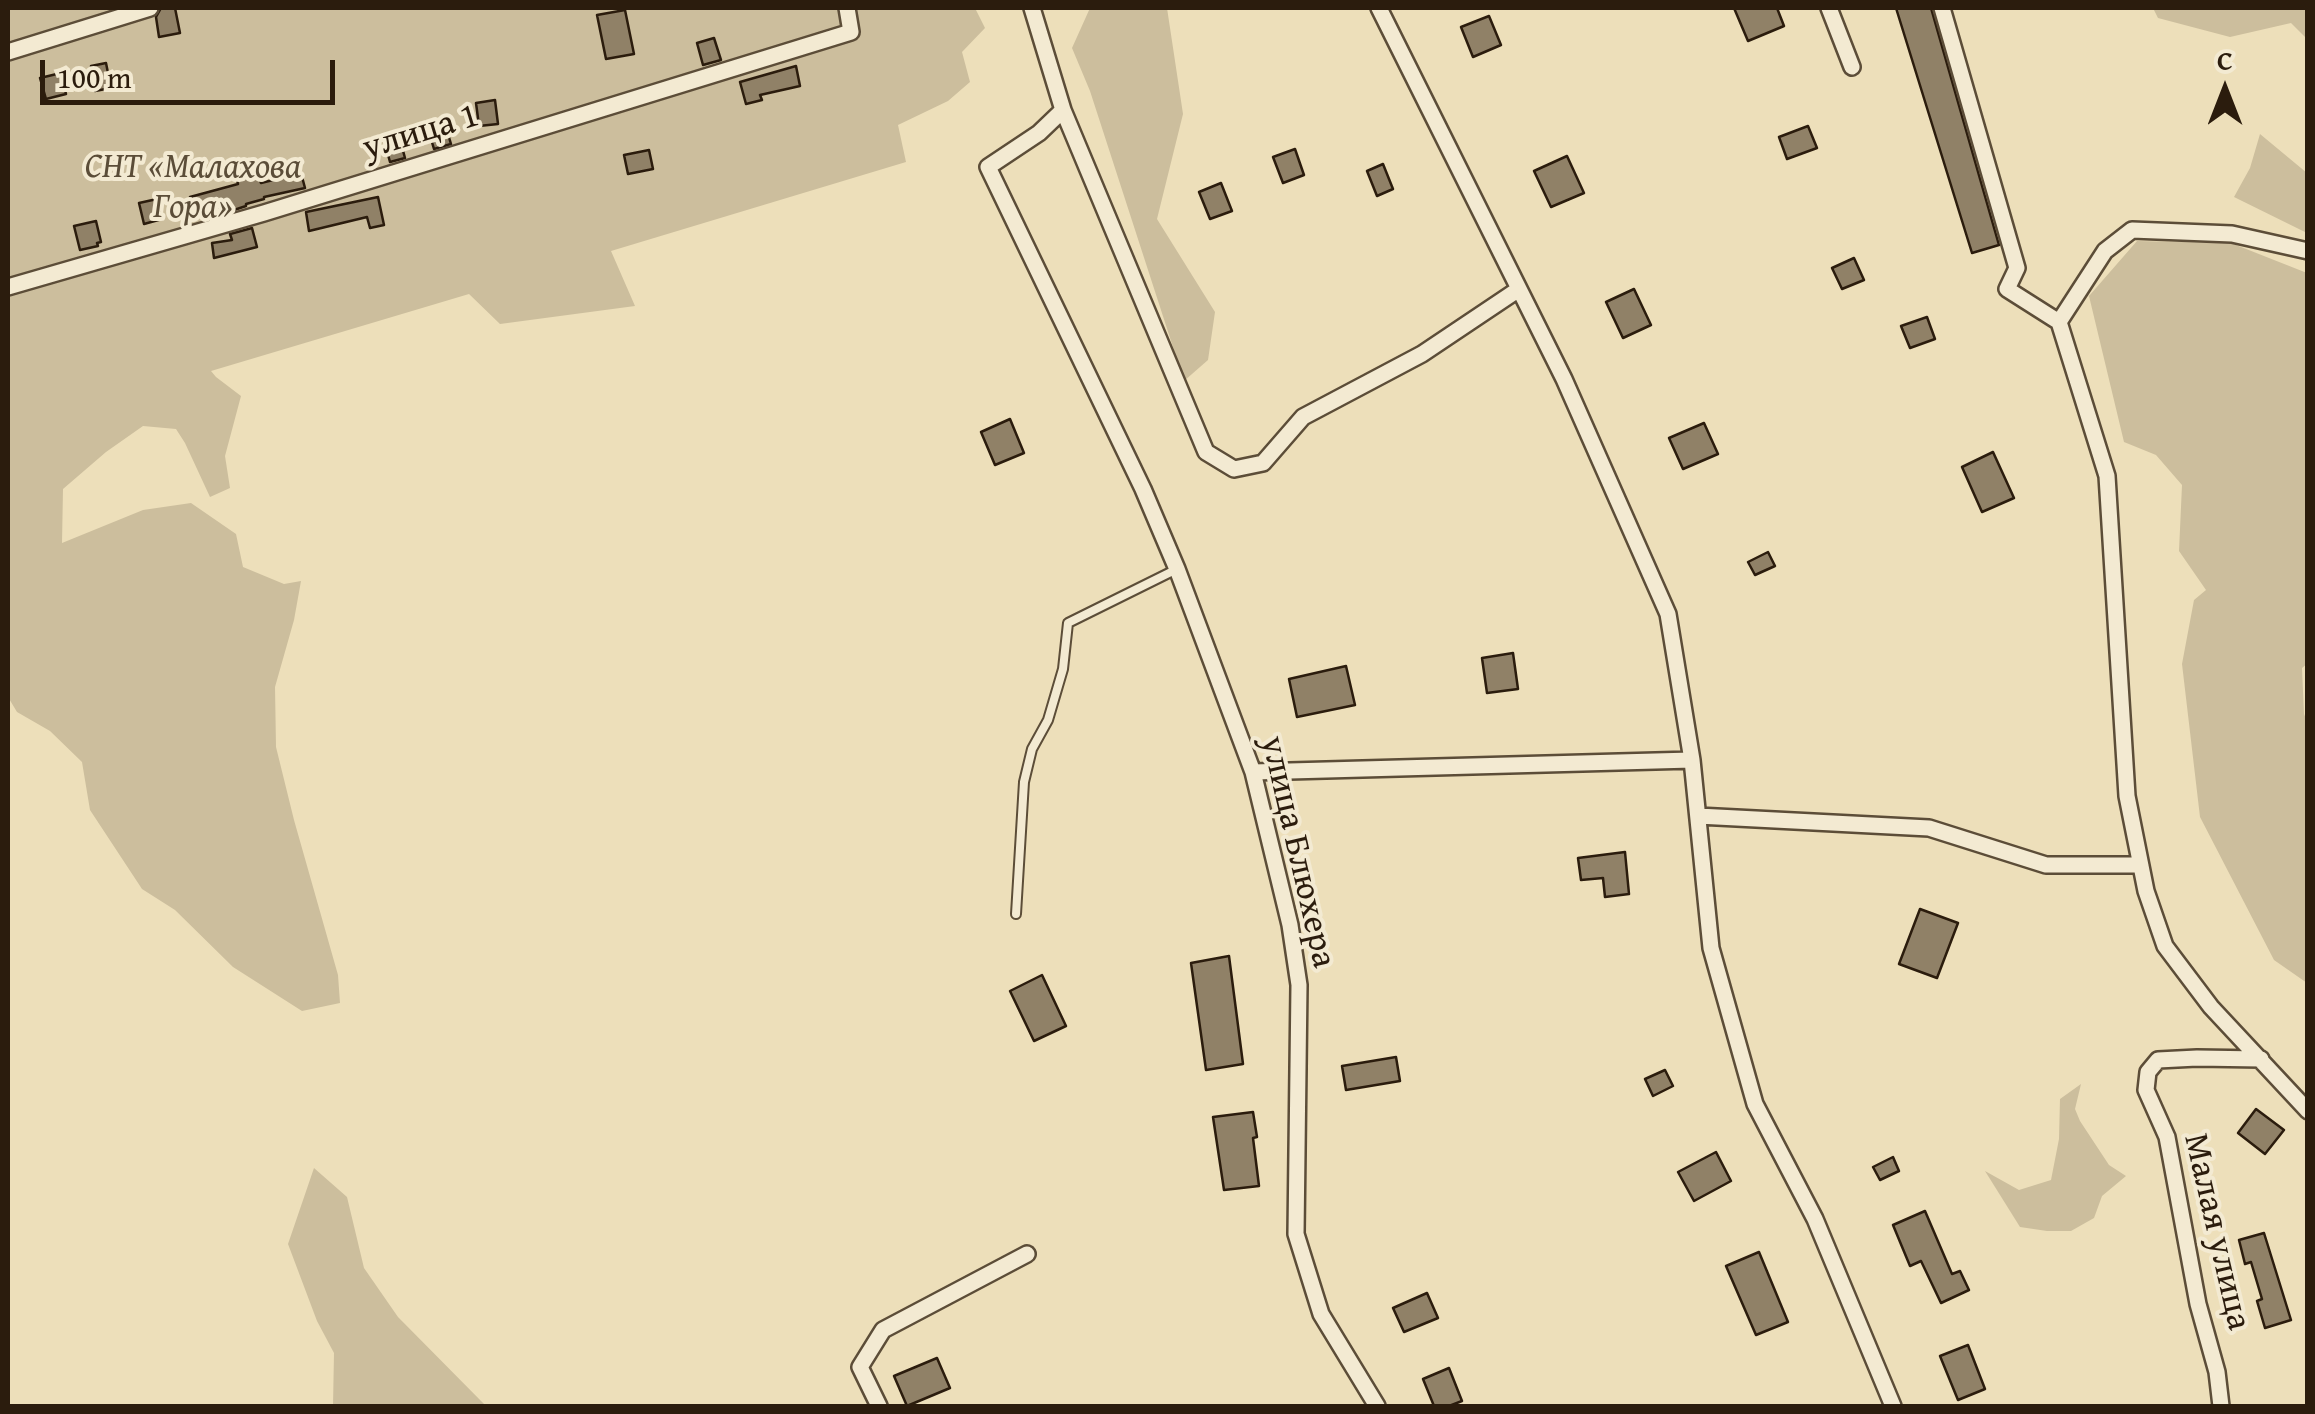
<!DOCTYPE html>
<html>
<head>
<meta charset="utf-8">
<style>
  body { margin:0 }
  #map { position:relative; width:2315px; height:1414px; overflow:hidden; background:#eddfba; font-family:"Gentium Book Plus",serif }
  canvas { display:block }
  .frame { position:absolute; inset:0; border:10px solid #2b1c0d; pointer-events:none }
  .north { position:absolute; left:2175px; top:40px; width:100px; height:100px; -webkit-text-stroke:8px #f3ead2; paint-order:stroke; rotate:0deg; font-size:28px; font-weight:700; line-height:40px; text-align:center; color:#2b1c0d }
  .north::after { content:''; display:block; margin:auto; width:35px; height:45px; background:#2b1c0d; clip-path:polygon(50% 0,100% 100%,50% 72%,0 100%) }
  .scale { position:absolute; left:40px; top:60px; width:295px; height:45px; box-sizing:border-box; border:5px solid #2b1c0d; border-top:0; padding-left:12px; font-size:30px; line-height:35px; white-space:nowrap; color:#2b1c0d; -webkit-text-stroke:8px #f3ead2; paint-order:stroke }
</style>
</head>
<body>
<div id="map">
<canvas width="2315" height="1414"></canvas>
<div class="frame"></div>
<div class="north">С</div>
<div class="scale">100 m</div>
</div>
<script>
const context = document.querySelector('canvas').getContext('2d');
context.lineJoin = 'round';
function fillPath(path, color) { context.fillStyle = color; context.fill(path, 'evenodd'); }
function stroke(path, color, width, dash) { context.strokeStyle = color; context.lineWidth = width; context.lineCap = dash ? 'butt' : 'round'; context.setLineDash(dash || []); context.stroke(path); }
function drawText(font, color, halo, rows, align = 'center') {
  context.font = font + ' "Gentium Book Plus",serif'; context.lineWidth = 8; context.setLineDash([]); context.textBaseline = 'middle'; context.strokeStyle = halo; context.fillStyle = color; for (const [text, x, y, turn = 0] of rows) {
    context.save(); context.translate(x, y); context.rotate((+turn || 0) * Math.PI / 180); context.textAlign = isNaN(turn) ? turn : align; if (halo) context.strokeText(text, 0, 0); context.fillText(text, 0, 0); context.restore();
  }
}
const green = new Path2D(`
  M8,8H975L985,28L962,52L970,82L948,101L898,125L906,162L611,251L635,306L500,324L469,294L211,371L216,377L241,396L225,456L230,488L210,497L185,443L176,429L143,426L106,452L63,489L62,543L143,510L191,503L236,534L243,567L284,584L301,581L294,620L275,687L276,747L294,820L338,975L340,1003L302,1011L233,967L175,910L142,889L90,810L82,762L50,731L17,712L8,697Z
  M1090,8H1167L1183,114L1157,219L1215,312L1208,360L1184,381L1090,91L1072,48Z
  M2153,8H2307V39L2291,23L2230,37L2158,18Z
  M2260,134L2307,173V233L2234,197L2250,168Z
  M2137,241L2231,243L2307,273L2308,663L2302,668L2304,714L2308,724L2307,983L2274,960L2200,817L2182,664L2194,600L2206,590L2179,551L2182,485L2156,455L2124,442L2089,296Z
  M2081,1084L2075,1109L2080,1121L2109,1165L2126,1176L2102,1196L2094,1218L2071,1231H2047L2020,1227L1985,1171L2019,1190L2051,1180L2059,1139L2060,1099Z
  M314,1168L347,1197L364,1268L398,1317L486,1406H333L334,1353L317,1321L288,1244Z`);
const building = new Path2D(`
  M161,8H175L180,33L159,37L156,17Z
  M1734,8H1777L1784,26L1748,41Z
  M1896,8H1931L1999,245L1972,253Z
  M625,10L634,54L606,59L597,15Z
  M1489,16L1501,45L1473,57L1461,27Z
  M714,38L721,60L703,65L697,43Z
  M106,63L111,88L95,91L91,66Z
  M796,66L800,86L760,95L762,100L746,104L740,82Z
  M61,73L66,94L46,99L40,78Z
  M495,100L498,124L479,126L476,103Z
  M445,124L451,144L434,149L428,129Z
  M1808,126L1817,148L1787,159L1779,137Z
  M399,136L405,158L390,162L384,140Z
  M1295,149L1304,175L1283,183L1273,157Z
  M649,150L653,169L628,174L624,155Z
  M1567,156L1584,193L1551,207L1534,171Z
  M1383,164L1393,189L1377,196L1367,171Z
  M301,173L305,188L264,197V199L246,204V206L225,213L223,207L195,215L190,197L238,184L237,180L258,175L261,183Z
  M1221,183L1232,211L1210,219L1199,192Z
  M378,197L384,225L370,228L367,217L309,231L306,212Z
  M157,199L162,219L144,224L139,203Z
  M96,221L101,242L97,243L98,246L80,250L74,226Z
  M252,228L257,247L214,258L212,243L232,240L230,234Z
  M1854,258L1864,280L1842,289L1832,268Z
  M1634,289L1651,325L1623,338L1606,302Z
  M1927,317L1935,339L1910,348L1901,326Z
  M1010,419L1024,453L995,465L981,432Z
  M1704,423L1718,454L1683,469L1669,438Z
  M1993,452L2014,498L1982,512L1962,467Z
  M1768,552L1775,566L1755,575L1748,562Z
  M1513,653L1518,689L1487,693L1482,658Z
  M1346,666L1355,705L1297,717L1289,679Z
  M1625,852L1629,894L1605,897L1603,878L1581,880L1578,858Z
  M1920,909L1958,923L1937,978L1899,964Z
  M1229,956L1243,1064L1206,1070L1191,963Z
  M1042,975L1066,1026L1034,1041L1010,991Z
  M1396,1057L1400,1081L1346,1090L1342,1066Z
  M1665,1070L1673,1086L1653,1096L1645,1079Z
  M2256,1109L2284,1130L2265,1154L2238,1133Z
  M1253,1112L1257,1137L1253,1138L1259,1186L1224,1190L1213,1117Z
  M1716,1152L1731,1181L1694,1201L1678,1172Z
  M1893,1157L1899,1171L1880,1180L1873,1167Z
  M1925,1211L1952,1274L1960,1271L1969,1290L1941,1303L1921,1261L1910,1266L1893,1225Z
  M2264,1233L2291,1320L2265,1328L2257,1301L2262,1299L2251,1262L2245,1264L2239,1240Z
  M1759,1252L1788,1322L1756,1335L1726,1266Z
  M1427,1293L1438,1318L1404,1332L1393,1308Z
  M1968,1345L1985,1389L1958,1400L1940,1356Z
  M937,1358L950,1388L907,1406L894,1376Z
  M1449,1368L1462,1401L1449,1406H1434L1423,1379Z`);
const lane = new Path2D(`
  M1016,914L1024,782L1032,749L1048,720L1063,669L1068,623L1177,569`);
const street = new Path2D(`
  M1032,8L1063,110L1039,133L988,167L1143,489L1177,569L1253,772L1290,925L1299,985L1296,1234L1321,1314L1377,1406
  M1379,8L1564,379L1668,614L1692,760L1711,948L1755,1104L1815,1219L1893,1406
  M1829,8L1852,67
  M1942,8L2017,268L2007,289L2059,322L2107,476L2127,796L2146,891L2165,946L2211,1007L2308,1111
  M8,52L150,8
  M1063,110L1206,452L1234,469L1263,463L1303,417L1422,354L1519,289
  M8,287L264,213L851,32L847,8
  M2059,322L2105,251L2132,230L2232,234L2308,251
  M1253,772L1692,760
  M1698,816L1929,828L2046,865H2141
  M879,1406L860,1367L883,1330L1027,1254
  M2221,1406L2217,1372L2198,1304L2167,1137L2146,1090L2148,1072L2158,1060L2197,1058L2261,1059`);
const streetNames = [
  ["улица 1",421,133,-17],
  ["улица Блюхера",1297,852,77],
  ["Малая улица",2216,1232,77]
];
const parkNames = [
  ["СНТ «Малахова",193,168],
  ["Гора»",193,208]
];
fillPath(green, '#ccbe9d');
fillPath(building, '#908167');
stroke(building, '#2b1c0d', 2.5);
stroke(lane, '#5c4d38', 12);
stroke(street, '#5c4d38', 20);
stroke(lane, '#f3ead2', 8);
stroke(street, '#f3ead2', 15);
drawText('35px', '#2b1c0d', '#f3ead2', streetNames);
drawText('italic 35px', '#5b4d38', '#f3ead2', parkNames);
</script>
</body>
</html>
